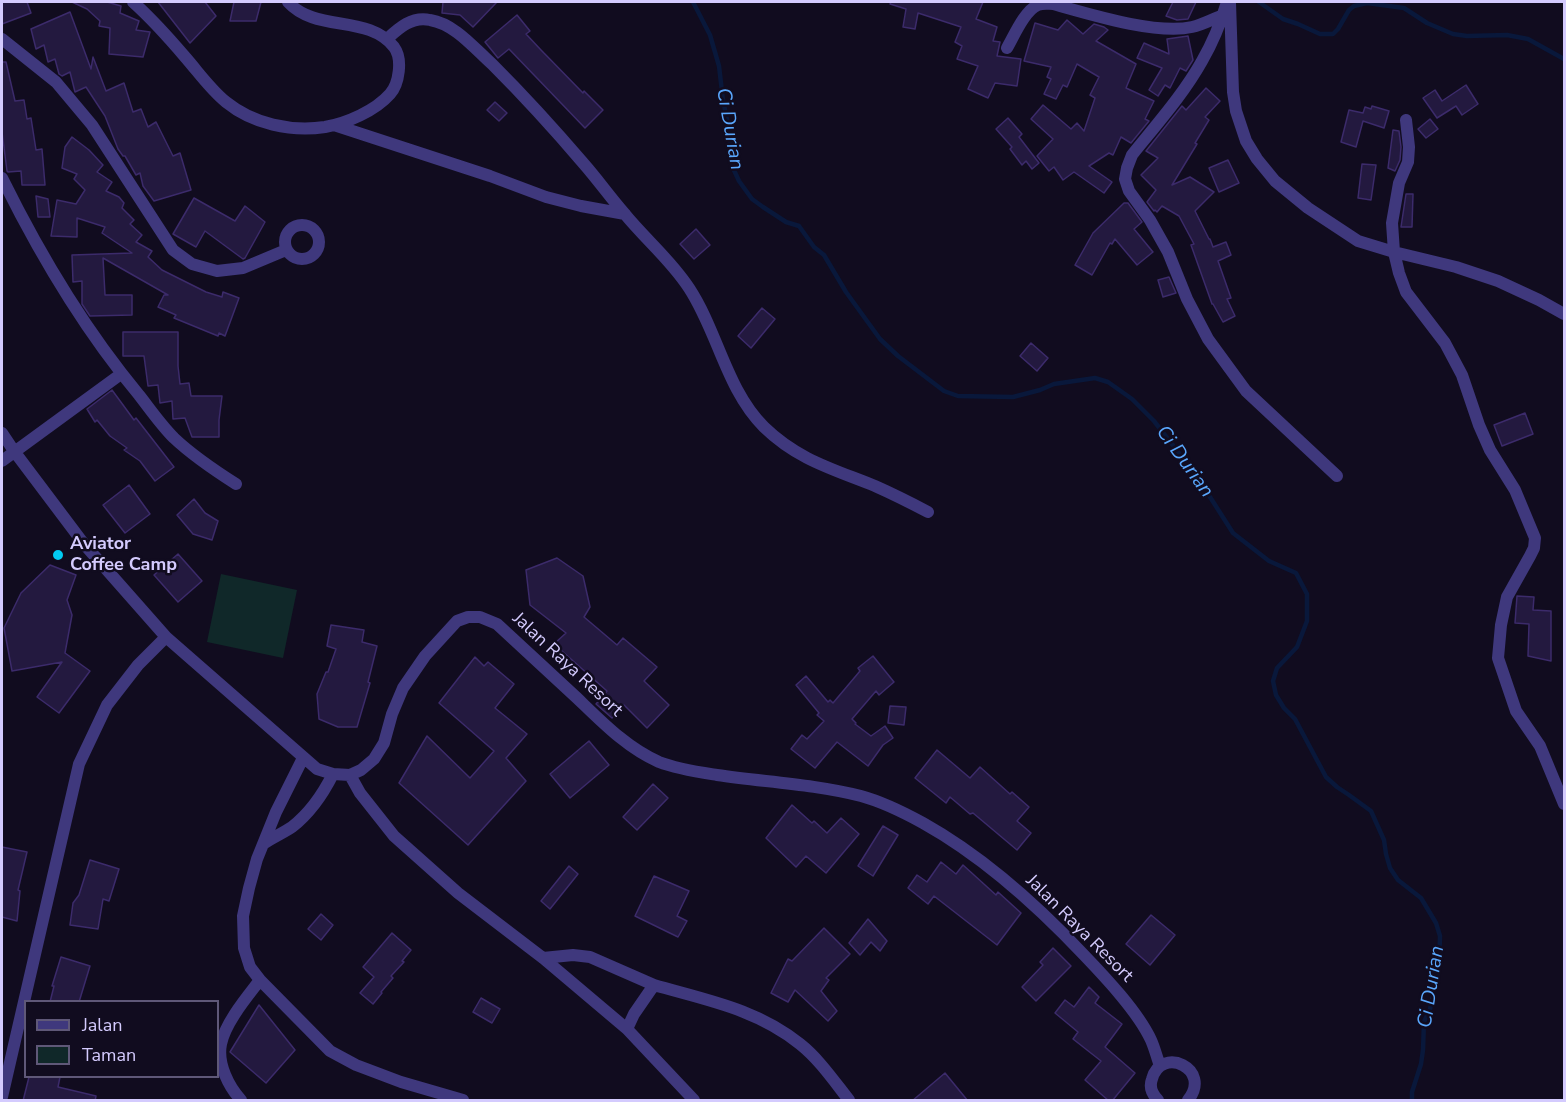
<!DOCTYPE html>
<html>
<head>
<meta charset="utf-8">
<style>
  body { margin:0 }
  #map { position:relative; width:1566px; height:1102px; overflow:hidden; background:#110c1f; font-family:"Nunito Sans",sans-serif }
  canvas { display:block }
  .frame { position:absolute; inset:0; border:3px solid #d4cbfe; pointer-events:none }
  .legend { position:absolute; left:24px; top:1000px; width:195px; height:78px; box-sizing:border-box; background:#110c1f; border:2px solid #5f5878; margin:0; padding:8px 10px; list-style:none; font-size:18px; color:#d4cbfe }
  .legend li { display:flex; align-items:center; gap:12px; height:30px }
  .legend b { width:30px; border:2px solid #5f5878 }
</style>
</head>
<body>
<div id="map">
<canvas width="1566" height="1102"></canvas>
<div class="frame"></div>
<ul class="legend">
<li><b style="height:8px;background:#3f387d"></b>Jalan</li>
<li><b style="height:16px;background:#102829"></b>Taman</li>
</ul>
</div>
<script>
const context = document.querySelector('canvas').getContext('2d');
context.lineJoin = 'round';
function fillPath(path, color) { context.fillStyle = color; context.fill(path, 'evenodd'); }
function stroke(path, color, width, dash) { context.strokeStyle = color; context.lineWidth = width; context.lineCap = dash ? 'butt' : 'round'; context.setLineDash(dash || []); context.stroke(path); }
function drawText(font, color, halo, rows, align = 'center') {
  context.font = font + ' "Nunito Sans",sans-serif'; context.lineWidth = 5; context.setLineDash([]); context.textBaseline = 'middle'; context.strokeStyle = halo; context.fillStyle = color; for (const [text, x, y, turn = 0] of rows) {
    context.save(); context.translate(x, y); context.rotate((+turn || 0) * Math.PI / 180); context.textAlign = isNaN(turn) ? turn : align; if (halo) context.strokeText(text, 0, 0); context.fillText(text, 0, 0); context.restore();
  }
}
const green = new Path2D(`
  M221,574L297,590L283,658L207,642Z`);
const stream = new Path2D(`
  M693,2L710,35L719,66L723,100L729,129L733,168L739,181L752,199L763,207L786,222L799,226L814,247L824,255L846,292L880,339L898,356L944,391L958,396L1013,397L1040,390L1054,384L1095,378L1108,382L1132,399L1154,421L1196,475L1233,533L1269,561L1296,573L1307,594V621L1297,647L1277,668L1273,681L1276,695L1284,708L1295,719L1326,777L1337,787L1349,795L1371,811L1384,840L1386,854L1390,868L1398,880L1421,898L1436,923L1440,936L1439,968L1430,1009L1424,1022L1423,1050L1421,1064L1412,1092V1100
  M1259,2L1283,19L1298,24L1320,34H1333L1338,29L1349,10L1354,6L1367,3L1404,8L1427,23L1453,34L1467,36L1507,35L1528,39L1564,59`);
const building = new Path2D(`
  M2,2H27L31,13L2,24Z
  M72,2H107L121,6L120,13L139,21L136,30L150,32L143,57L109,54L110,28L99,26L100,21L87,9Z
  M158,2H205L216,16L190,43Z
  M234,2H261L256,21H230Z
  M443,2H497L473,27L460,15L442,13Z
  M891,2H983L976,19L997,27L993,41L1000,42L997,56L1021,59L1017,86L995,83L988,98L968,89L978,66L957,59L962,46L955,42L961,27L918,13L915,29L903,27L906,9L890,4Z
  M1173,2H1196L1188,19L1177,20L1166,16Z
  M70,12L91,69L93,57L106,91L124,83L133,112L141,109L148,127L156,122L173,156L180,153L191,190L154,201L143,186L140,173L136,175L125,156H123L118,149L105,116L86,87L75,92L70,72L62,76L59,74L55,59L48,62L44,45L36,49L31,29Z
  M517,15L530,31L526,34L541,50L583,93L584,91L603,110L585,128L509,49L498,58L485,42Z
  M1067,20L1083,34L1094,24L1104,27L1108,30L1096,41L1136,64L1126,88L1154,101L1145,119L1149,121L1131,143L1121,137L1113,155L1109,153L1089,166L1112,182L1104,193L1074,172L1063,180L1054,167L1049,171L1037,156L1053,139L1031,119L1043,105L1071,129L1077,123L1084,131L1095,98L1090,95L1099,77L1077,64L1067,87L1063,85L1056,99L1044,94L1051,79L1047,77L1051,67L1024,61L1035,23L1058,30Z
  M1188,36L1193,60L1186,71L1180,68L1170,88L1165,85L1158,96L1149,90L1162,68L1137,58L1144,43L1169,54L1167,39Z
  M2,62H6L15,101L24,100L27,119L31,118L36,150L42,149L45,185H22L21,171L8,172L7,171L2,132Z
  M1466,85L1478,104L1462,115L1456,106L1437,118L1423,98L1435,90L1442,101Z
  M1206,88L1220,101L1205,117L1209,120L1195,143L1197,144L1172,185L1190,177L1214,192L1195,211L1209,239H1210L1213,247L1226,242L1231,255L1218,261L1231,298L1227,299L1235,316L1223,322L1213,304H1212L1191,245L1194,244L1179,216L1162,206L1157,212L1155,210L1154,211L1147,202L1156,190L1141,175L1158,158L1146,151L1182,106L1186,110Z
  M495,102L507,113L499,121L487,110Z
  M1372,106L1389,111L1384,128L1363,121L1356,147L1341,142L1349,110L1363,113L1365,107L1371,109Z
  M1008,118L1022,134L1019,137L1039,163L1032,169L1026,161L1022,165L1010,149L1012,147L996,129Z
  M1430,119L1438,129L1426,138L1418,129Z
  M1393,130L1399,131L1401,147L1400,160L1395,171L1388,168Z
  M72,137L89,150L103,165L97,172L112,182L106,191L119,197L124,203L122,208L134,220L130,224L142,235L136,242L152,251L148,257L162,270L206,292L222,297L223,292L239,298L225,336L219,333L218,336L174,318L176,315L158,307L164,295H168L103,258L105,295H132V315L90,316L82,304V281L73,282L72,255L132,253L102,233L105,227L77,218V237L51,236L57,200L76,204L85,190L74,179L77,174L62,168L65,147Z
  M1228,160L1239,183L1219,192L1209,168Z
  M1362,164L1376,165L1371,200L1358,198Z
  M1406,194H1413L1412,227H1401Z
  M36,196L48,199L50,217H38Z
  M194,198L235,221L245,206L265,222L245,258L243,259L205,231L196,247L173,234Z
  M1124,203H1128L1142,222L1134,229L1153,252L1137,265L1115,239L1112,244L1110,243L1092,275L1075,265L1093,233Z
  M696,229L710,245L694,259L680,244Z
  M1169,277L1176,293L1163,297L1158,280Z
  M762,308L775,319L751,348L738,336Z
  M123,332H178V366L180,384L189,383L191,396H222L219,420V437H192L185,418L173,419L172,401L160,403L158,385L148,386L144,356H123Z
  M1031,343L1048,358L1037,371L1020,356Z
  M112,390L126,409L134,420L136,418L174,467L155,481L140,461L124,450L127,448L110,436L97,420L95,422L87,409Z
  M1525,413L1533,434L1502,446L1494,425Z
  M129,485L150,514L125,533L103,505Z
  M194,499L205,513L218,521L212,540L193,534L177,515Z
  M178,554L202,581L178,602L154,575Z
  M557,558L583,576L590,607L584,617L617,645L623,638L657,667L644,681L669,705L647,728L624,705L612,718L596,704L607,691L554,644L566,633L530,605L526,570Z
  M50,565L76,575L67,600L72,615L65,653L90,671L59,713L37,697L62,662L12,671L4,628L21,593Z
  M1517,596L1534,597L1533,610L1551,611V661L1528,656L1529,624L1515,623Z
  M331,625L364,630L362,642L377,646L368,682L370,683L357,727H338L319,719L317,694L326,672H328L336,649L327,646Z
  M873,656L894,682L879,695L876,691L852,719L856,723L855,724L871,736L885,726L893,738L883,745L868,766L837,742L815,768L791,749L802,735L807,739L824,721L817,715L819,713L796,685L806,676L828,702L830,700L833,703L860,671L858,668Z
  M475,657L484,666L488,662L514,684L495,708L527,734L506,758L526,781L468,845L399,783L427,736L470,778L494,751L439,703Z
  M890,706L906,707L904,725L888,723Z
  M589,741L609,765L570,798L550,774Z
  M937,750L970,778L980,767L1010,794L1012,792L1029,807L1017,821L1031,833L1017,850L973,813L970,814L950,797L946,803L915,778Z
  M653,784L668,798L637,830L623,817Z
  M792,805L812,823L814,821L827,833L841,818L859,834L826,873L806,856L796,867L766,838Z
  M883,826L898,835L873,876L858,866Z
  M2,847L27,852L18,890L20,891L17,921L2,917Z
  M90,860L119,869L109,901L103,899L98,929L70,925L73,903L79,895Z
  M941,862L956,874L963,865L996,895L998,892L1021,913L997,945L934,896L928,904L908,888L917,875L927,882Z
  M569,866L578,874L550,909L541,901Z
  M654,876L689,891L677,916L687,921L678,937L635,916Z
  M321,914L333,925L321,940L308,929Z
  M1151,915L1175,935L1150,965L1126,944Z
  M868,919L887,941L880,951L871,942L860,955L849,943Z
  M824,928L850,954L826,978L829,980L821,991L837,1011L828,1021L795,990L788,1002L771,993L788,959L792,961Z
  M392,933L411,950L402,961L404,962L391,976L393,978L381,992L382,993L373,1004L360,993L374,977L363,967Z
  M1053,948L1071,966L1036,1001L1022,987L1043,965L1040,962Z
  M61,957L90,966L79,1002H50L54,986H52Z
  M1089,987L1099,997L1095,1003L1122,1024L1105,1047L1135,1073L1112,1101H1109L1085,1080L1101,1061L1073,1039L1078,1032L1055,1013L1065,1000L1074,1007Z
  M481,998L500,1009L492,1023L473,1012Z
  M259,1005L295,1050L266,1083L230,1052Z
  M945,1073L968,1101H912Z
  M29,1077H60L58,1087L96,1096L95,1101H23Z`);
const minor = new Path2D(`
  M133,2C152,19 169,38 186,58C199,73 211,90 226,102C253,124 291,132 325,127C347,123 375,111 390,94C399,84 403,59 394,47C368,14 316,33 288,2
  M1227,2C1221,22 1213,42 1202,61C1183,95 1156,125 1132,155L1127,168L1125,179L1129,191L1150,220L1168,252L1187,299L1208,339L1246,391L1337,476
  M1230,3L1233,92L1236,111L1246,141L1257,159L1275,181L1308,208L1358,241L1394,252L1456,267L1498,281L1539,300L1564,314
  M2,39L56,82L92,125L173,250L192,264L217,271L243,268L286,250
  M387,39C399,28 412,16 430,20C455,24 474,48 492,64C524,96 555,130 584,164C598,180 610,197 624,213C645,239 671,260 689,288C718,332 726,389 764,427C798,460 833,469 875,486C893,494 911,503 928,512
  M1007,48C1014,36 1025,10 1038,5C1043,3 1048,4 1053,4C1089,14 1156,35 1192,27C1202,25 1213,19 1223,15
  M1406,120L1409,147L1408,162L1399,183L1392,223L1394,252L1399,273L1406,292L1445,343L1462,375L1479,425L1490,450L1515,490L1535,538L1534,548L1530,556L1507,597L1501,625L1498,658L1516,711L1540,746L1564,804
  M334,125L490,176L546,197L581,206L625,214
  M2,178C40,255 84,329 139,395C150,409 161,425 174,438C193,456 214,470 236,484
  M285 242a17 17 0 1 1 34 0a17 17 0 1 1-34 0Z
  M2,433L14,451L84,544L166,637L317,769L333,774L350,775L361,770L374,759L384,743L392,714L403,688L425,656L457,621L468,617H480L497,624C524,649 550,673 577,698C602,722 627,748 659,762C677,769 698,772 717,775C764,782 814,784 861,796C883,802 903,812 923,823C984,857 1036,904 1084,955C1106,978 1138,1012 1151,1040C1155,1049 1157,1058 1160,1066
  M2,461L121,374
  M303,758L276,812L257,859L249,888L243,916L244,948L250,967L260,980L330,1051L356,1065L401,1082L463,1100
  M350,775L360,793L394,836L458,893L543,958L627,1029L694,1100
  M263,844C272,838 283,833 292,827C310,813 323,794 333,774
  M543,958L573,955L590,957L654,985
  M627,1029L634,1014L654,985C706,1000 757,1009 800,1044C819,1059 834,1081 849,1100
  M2,1097L79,764L107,705L138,665L166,637
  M241,1100C229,1087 217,1064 221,1044C225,1023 247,997 260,980
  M1158,1100C1152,1094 1149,1087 1152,1079C1161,1045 1213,1069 1188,1100`);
const markers = [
  [58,555,6,"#02cbf3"]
];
const poiNames = [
  ["Aviator",70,545],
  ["Coffee Camp",70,566]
];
const streetNames = [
  ["Jalan Raya Resort",567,665,43],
  ["Jalan Raya Resort",1079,929,45]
];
const waterNames = [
  ["Ci Durian",729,129,80],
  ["Ci Durian",1184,462,54],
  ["Ci Durian",1432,987,-81]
];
fillPath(green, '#102829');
stroke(stream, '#09183b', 4.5);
fillPath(building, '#23193f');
stroke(building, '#3c2b6b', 1.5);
stroke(minor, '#3f387d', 12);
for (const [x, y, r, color] of markers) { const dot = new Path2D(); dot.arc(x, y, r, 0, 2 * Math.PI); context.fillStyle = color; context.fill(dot); stroke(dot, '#110c1f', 2); }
drawText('bold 18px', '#d4cbfe', '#110c1f', poiNames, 'left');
drawText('18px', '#d4cbfe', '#110c1f', streetNames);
drawText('italic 20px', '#5aa7fd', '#110c1f', waterNames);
</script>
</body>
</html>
